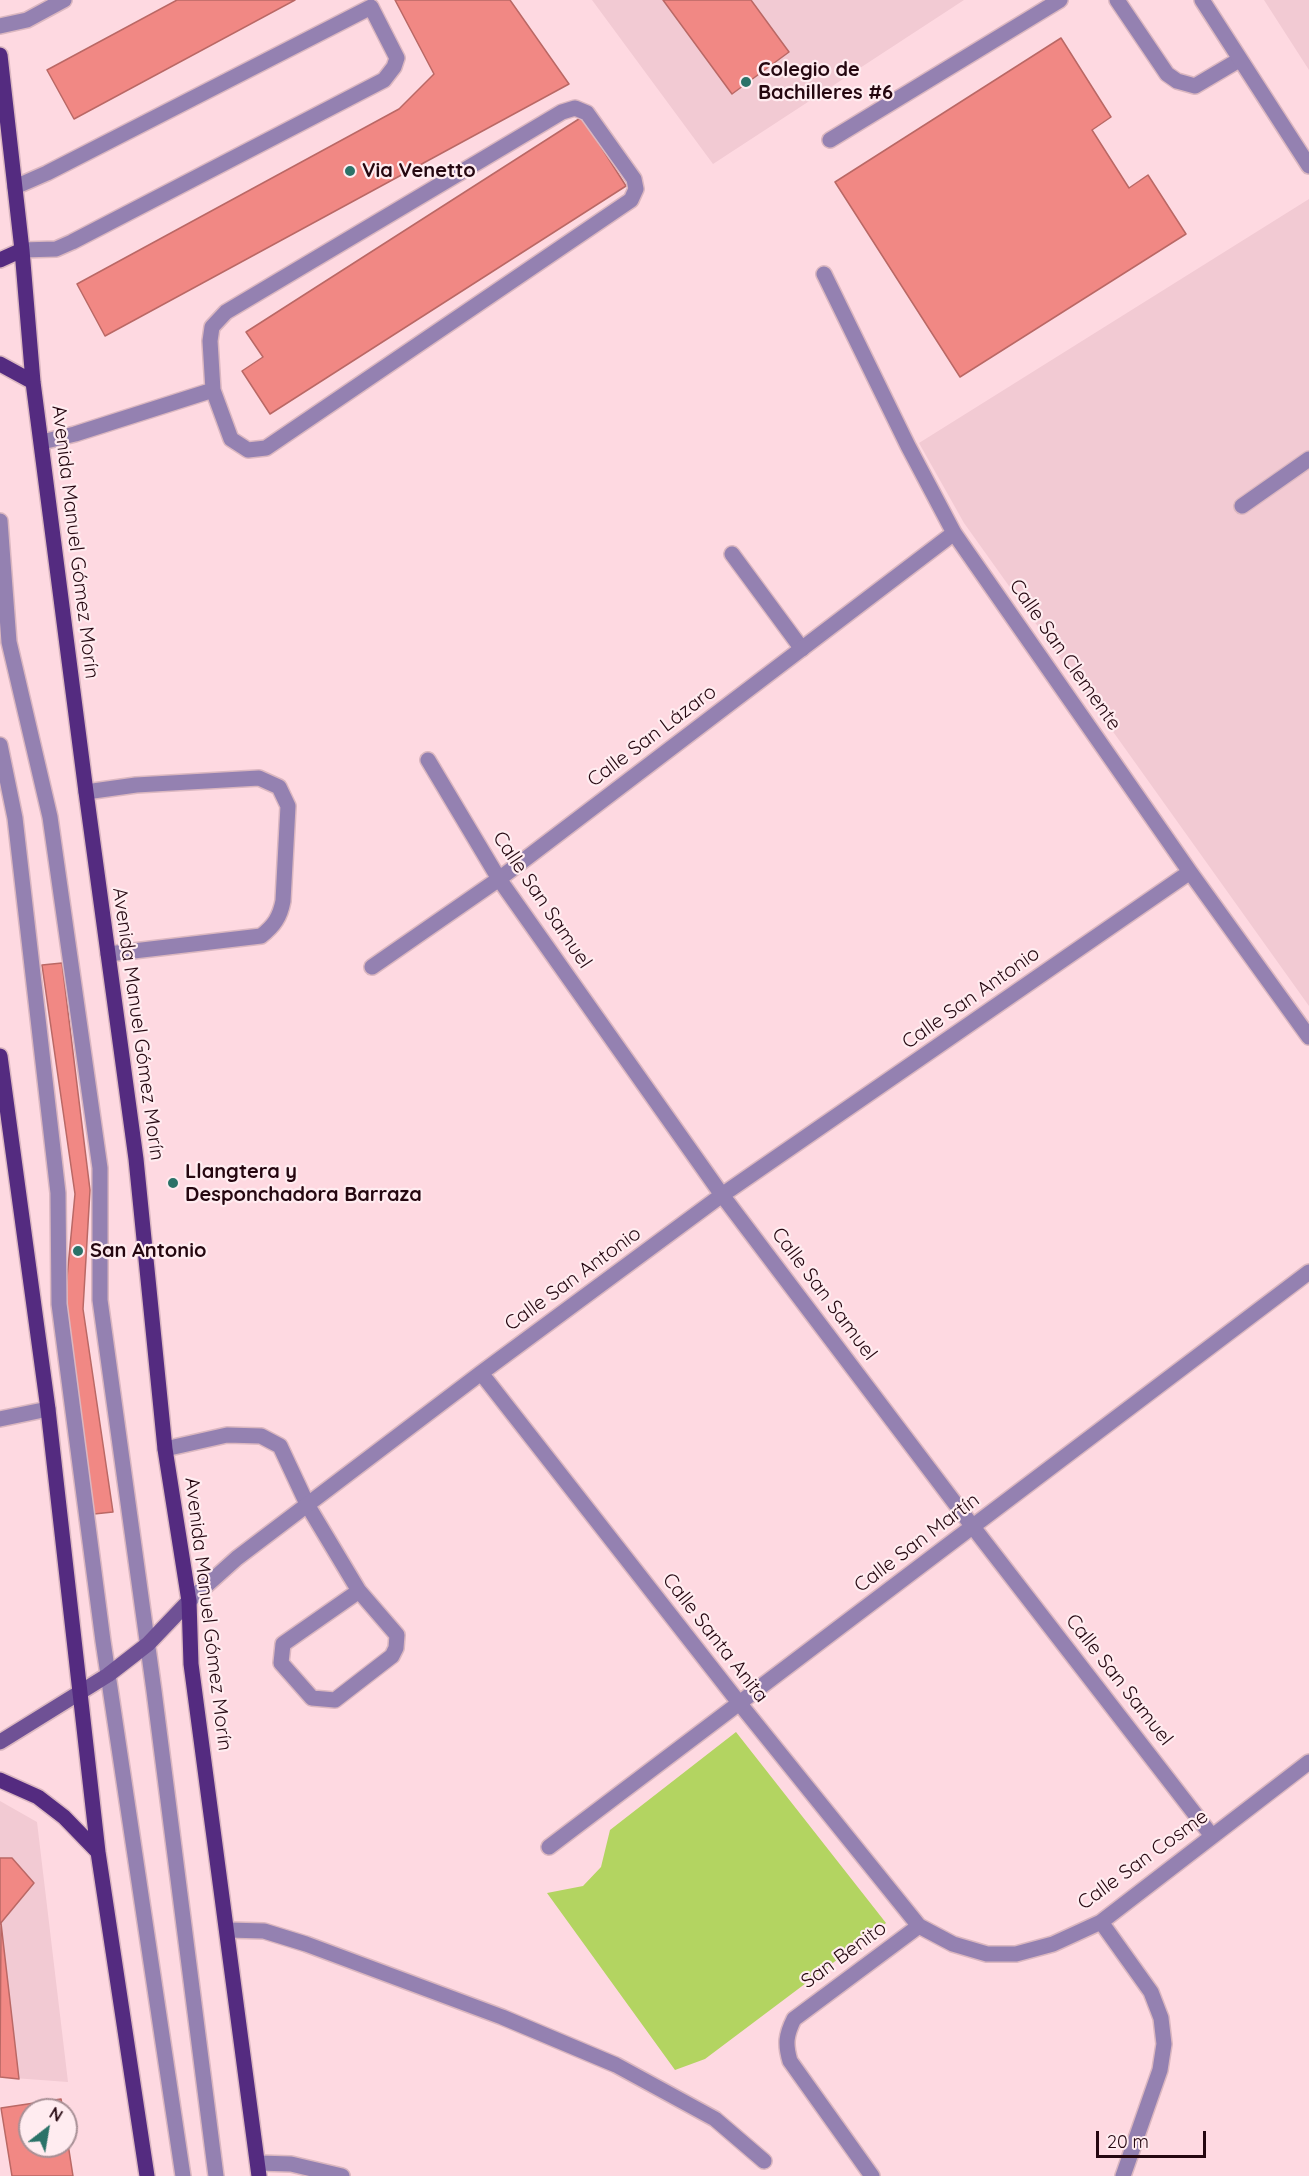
<!DOCTYPE html>
<html>
<head>
<meta charset="utf-8">
<style>
  body { margin:0 }
  #map { position:relative; width:1309px; height:2176px; overflow:hidden; background:#fed9e1; font-family:Quicksand,sans-serif }
  canvas { display:block }
  .north { position:absolute; left:18px; top:2098px; width:60px; height:60px; box-sizing:border-box; background:#ffecf0; border:2px solid #a89096; border-radius:50%; rotate:31deg; font-size:16px; font-weight:700; line-height:24px; text-align:center; color:#250710 }
  .north::after { content:''; display:block; margin:auto; width:21px; height:27px; background:#2b7268; clip-path:polygon(50% 0,100% 100%,50% 72%,0 100%) }
  .scale { position:absolute; left:1096px; top:2131px; width:110px; height:27px; box-sizing:border-box; border:3px solid #250710; border-top:0; padding-left:8px; font-size:18px; line-height:21px; white-space:nowrap; color:#250710; -webkit-text-stroke:4px #ffecf0; paint-order:stroke }
</style>
</head>
<body>
<div id="map">
<canvas width="1309" height="2176"></canvas>
<div class="north">N</div>
<div class="scale">20 m</div>
</div>
<script>
const context = document.querySelector('canvas').getContext('2d');
context.lineJoin = 'round';
function fillPath(path, color) { context.fillStyle = color; context.fill(path, 'evenodd'); }
function stroke(path, color, width, dash) { context.strokeStyle = color; context.lineWidth = width; context.lineCap = dash ? 'butt' : 'round'; context.setLineDash(dash || []); context.stroke(path); }
function drawText(font, color, halo, rows, align = 'center') {
  context.font = font + ' Quicksand,sans-serif'; context.lineWidth = 4.5; context.setLineDash([]); context.textBaseline = 'middle'; context.strokeStyle = halo; context.fillStyle = color; for (const [text, x, y, turn = 0] of rows) {
    context.save(); context.translate(x, y); context.rotate((+turn || 0) * Math.PI / 180); context.textAlign = isNaN(turn) ? turn : align; if (halo) context.strokeText(text, 0, 0); context.fillText(text, 0, 0); context.restore();
  }
}
const built = new Path2D(`
  M592,0H964L713,164Z
  M1264,0H1309V70Z
  M1309,199V1006L964,523L919,443Z
  M0,1801L37,1822L68,2082L0,2077Z`);
const green = new Path2D(`
  M736,1732L886,1923L705,2059L675,2070L547,1893L583,1886L601,1867L610,1830Z`);
const building = new Path2D(`
  M177,0H295L74,119L47,70Z
  M395,0H510L569,84L105,336L77,284L399,109L434,74Z
  M663,0H751L789,52L732,94Z
  M1061,38L1111,117L1092,130L1129,188L1148,175L1186,234L960,377L835,182Z
  M582,117L626,186L270,414L242,371L263,357L246,332Z
  M62,963L90,1190L83,1309L113,1512L94,1514L64,1309L75,1194L42,965Z
  M0,1858H12L34,1883L0,1924Z
  M1,1923L19,2079L0,2077Z
  M61,2099L63,2110H30V2146H66V2131L73,2176H12L1,2108Z`);
const lane = new Path2D(`
  M1117,0L1167,74L1177,81L1195,86L1239,60
  M0,26L27,20L64,0
  M575,108L587,113L634,179L636,189L631,200L266,448L248,450L231,439L213,390L210,341L212,327L226,312L562,112Z
  M830,140L1060,0
  M15,187L47,173L371,7L397,58L394,67L384,80L72,242L56,249L22,250
  M42,442L75,434L213,390
  M1242,506L1309,459
  M0,521L9,642L50,817L100,1168V1300L154,1691L216,2176
  M732,554L802,649
  M0,745L15,818L58,1193L59,1304L103,1641L183,2176
  M86,792L136,785L259,778L279,787L288,806L283,901C280,917 274,926 261,936L108,954
  M0,1419L48,1409
  M165,1449L227,1435L261,1436L280,1446L308,1506L359,1591L397,1635L396,1648L392,1656L335,1700L312,1698L281,1663L283,1644L359,1591
  M228,1930L264,1931L306,1944L502,2017L616,2065L715,2119L764,2161`);
const street = new Path2D(`
  M1202,0L1309,166
  M824,274L908,446L954,533L1190,872L1309,1037
  M428,760L499,879L722,1195L973,1527L1212,1836
  M372,967L499,879L954,533
  M481,1373L740,1704L919,1926L953,1944L987,1954H1016L1053,1944L1101,1922L1309,1762
  M189,1601L237,1558L481,1373L722,1195L1190,872
  M549,1847L1309,1272
  M1101,1922L1151,1992L1161,2018L1164,2044L1160,2070L1123,2176
  M258,2163L291,2164L342,2176
  M872,2176L790,2061C785,2044 786,2035 794,2019L919,1926`);
const secondary = new Path2D(`
  M0,1742L108,1675L148,1644L189,1601`);
const primary = new Path2D(`
  M0,55L22,250L33,382L86,792L136,1159L165,1449L189,1601L191,1664L259,2176
  M0,260L22,250
  M0,364L33,382
  M0,1056L48,1409L98,1852L147,2176
  M0,1780L38,1797L64,1817L98,1852`);
const markers = [
  [746,82,6,"#2b7268"],
  [350,171,6,"#2b7268"],
  [173,1183,6,"#2b7268"],
  [78,1251,6,"#2b7268"]
];
const poiNames = [
  ["Colegio de",758,70],
  ["Bachilleres #6",758,93],
  ["Via Venetto",362,171],
  ["Llangtera y",185,1172],
  ["Desponchadora Barraza",185,1195],
  ["San Antonio",90,1251]
];
const streetNames = [
  ["Avenida Manuel Gómez Morín",75,542,83],
  ["Calle San Clemente",1065,655,55],
  ["Calle San Lázaro",652,736,-37],
  ["Calle San Samuel",542,900,56],
  ["Calle San Antonio",971,998,-35],
  ["Avenida Manuel Gómez Morín",138,1024,82],
  ["Calle San Antonio",573,1279,-36],
  ["Calle San Samuel",824,1294,53],
  ["Calle San Martín",917,1543,-37],
  ["Avenida Manuel Gómez Morín",208,1614,83],
  ["Calle Santa Anita",715,1638,52],
  ["Calle San Samuel",1119,1680,52],
  ["Calle San Cosme",1143,1860,-36],
  ["San Benito",844,1955,-36]
];
fillPath(built, '#f2cad3');
fillPath(green, '#b3d461');
fillPath(building, '#f18884');
stroke(building, '#ba6865', 1.5);
stroke(lane, '#dbb7c0', 18);
stroke(street, '#dbb7c0', 18);
stroke(secondary, '#dbb7c0', 18);
stroke(primary, '#dbb7c0', 18);
stroke(lane, '#9481b1', 15);
stroke(street, '#9481b1', 15);
stroke(secondary, '#6f5195', 15);
stroke(primary, '#542b80', 15);
for (const [x, y, r, color] of markers) { const dot = new Path2D(); dot.arc(x, y, r, 0, 2 * Math.PI); context.fillStyle = color; context.fill(dot); stroke(dot, '#ffecf0', 2); }
drawText('bold 20px', '#250710', '#ffecf0', poiNames, 'left');
drawText('20px', '#250710', '#ffecf0', streetNames);
</script>
</body>
</html>
